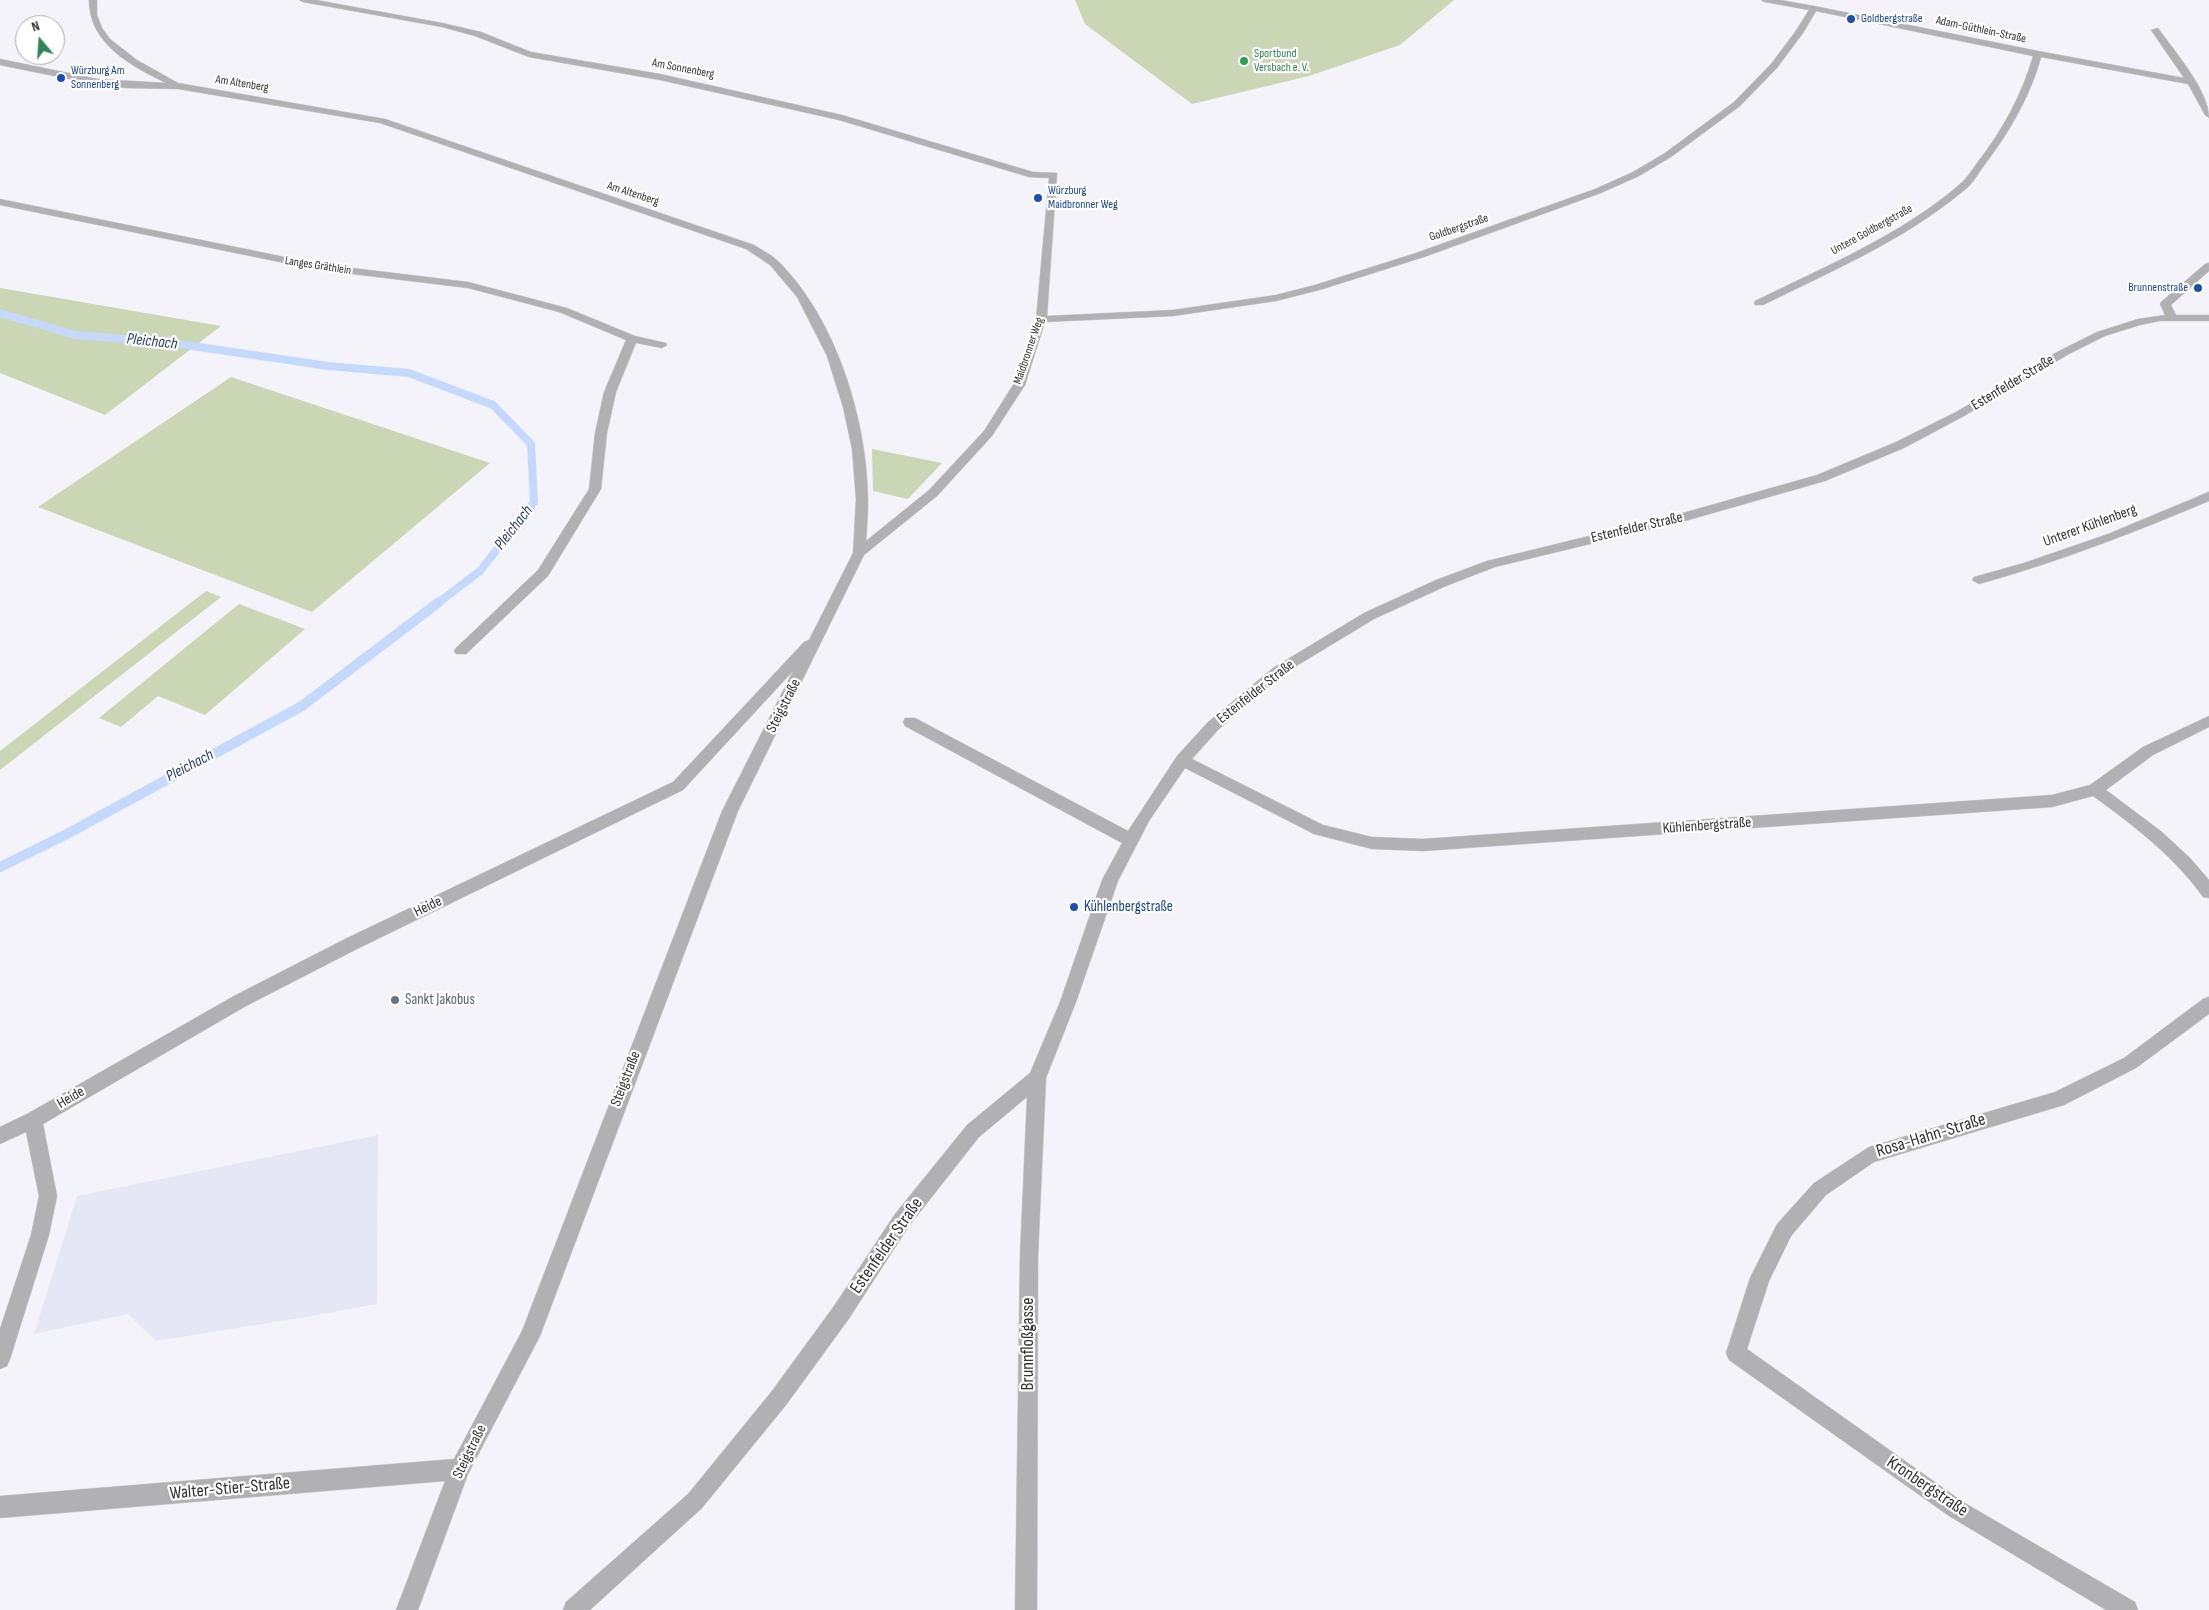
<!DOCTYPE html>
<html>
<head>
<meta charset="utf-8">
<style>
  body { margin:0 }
  #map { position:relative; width:2209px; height:1610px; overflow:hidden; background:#f3f3f9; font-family:"Sofia Sans Condensed",sans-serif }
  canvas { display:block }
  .north { position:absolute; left:15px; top:15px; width:50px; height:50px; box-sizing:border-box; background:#fff; border:1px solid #adadae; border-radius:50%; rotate:342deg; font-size:14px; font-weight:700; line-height:20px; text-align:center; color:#323234 }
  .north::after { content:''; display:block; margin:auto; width:18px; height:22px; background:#328557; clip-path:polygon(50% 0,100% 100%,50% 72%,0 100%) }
</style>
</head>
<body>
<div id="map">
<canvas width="2209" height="1610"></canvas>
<div class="north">N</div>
</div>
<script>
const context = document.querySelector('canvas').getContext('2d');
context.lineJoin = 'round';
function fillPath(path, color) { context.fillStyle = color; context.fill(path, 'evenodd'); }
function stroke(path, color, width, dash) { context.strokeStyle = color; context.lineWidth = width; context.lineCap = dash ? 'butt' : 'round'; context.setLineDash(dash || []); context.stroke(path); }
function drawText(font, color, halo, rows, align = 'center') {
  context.font = font + ' "Sofia Sans Condensed",sans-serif'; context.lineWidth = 4.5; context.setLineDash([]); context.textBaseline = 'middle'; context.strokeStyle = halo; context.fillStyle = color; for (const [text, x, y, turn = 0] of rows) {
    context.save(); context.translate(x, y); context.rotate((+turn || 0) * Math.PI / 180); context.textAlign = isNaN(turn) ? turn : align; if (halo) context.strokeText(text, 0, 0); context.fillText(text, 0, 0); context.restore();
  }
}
const built = new Path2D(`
  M378,1135L377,1304L305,1317L156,1341L128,1314L34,1334L77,1196Z`);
const green = new Path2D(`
  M1075,0H1454L1400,45L1309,76L1192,104L1085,24Z
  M0,288L221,326L105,415L0,373Z
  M231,377L490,463L312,612L38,507Z
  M872,449L942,463L908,499L873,491Z
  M206,591L221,597L0,770V751Z
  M239,604L305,629L205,715L158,696L121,727L99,718Z`);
const streamFar1 = new Path2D(`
  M0,313L75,335L165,342L328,366L409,373L493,405L531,444L534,502L480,571L438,603`);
const stream = new Path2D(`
  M0,867L67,834L302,706L439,602`);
const minor = new Path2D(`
  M89,0H97V15L102,28L110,39L137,60L178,83L385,119L754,245C762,250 772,255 779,262C836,319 867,419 868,499C868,513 867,527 866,541L929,490L984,431L1013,385L1036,319L1049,178L1029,177L839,120L660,80L529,57L475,36L442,27L303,2L299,0H316L442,23L481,32L531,52L660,74L842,115L1033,172L1057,173L1047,316L1173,310L1276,295L1315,285L1416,253L1595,189L1633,172L1665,153L1734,102L1771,64L1795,32L1809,10L1765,2L1761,0H1780L1814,6L2038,51L2184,78L2151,30L2158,28C2174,51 2209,90 2209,118L2205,115L2188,84L2041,57C2030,98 2008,134 1983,167C1978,174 1973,183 1967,188C1907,239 1832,271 1763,305H1755L1754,303L1755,301C1824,267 1903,234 1960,184C1967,178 1972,170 1977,163C2002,131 2022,95 2033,56L1816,11L1803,33L1777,68L1740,106L1671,157L1639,176L1601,193L1424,257L1323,289L1276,301L1173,316L1045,322L1025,385L992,436L937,496L864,555L738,811L540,1336L468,1474L418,1610H396L445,1481L0,1518V1496L454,1459L522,1331L722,811L793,671L683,790L355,950L246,1006L43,1124L57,1196L49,1235L10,1359L7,1366L0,1369V1329L31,1235L39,1196L26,1132L0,1144V1127L27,1114L234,996L343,940L673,782L804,642L809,640L853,553L856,499L852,449L843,407L827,356L797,297L770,265L746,249L380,123L178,89L127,88L98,85L0,65V59L98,79L166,83C131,66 89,44 89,0Z
  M0,199L319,264L468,282L567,308L635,336L666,343L667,345L662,348L636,343L616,392L607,433L601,489L548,576L466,654H456L454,651L456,648L538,570L589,489L595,433L604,392L626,340L559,312L468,288L319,270L0,205Z
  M2209,263V271L2171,305L2176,315H2209V321H2160L2140,325L2105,336L2067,355L1964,416L1904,448L1825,481L1685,521L1495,567L1446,586L1374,619L1283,674L1218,730L1192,759L1323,825L1372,837L1423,839L2052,795L2090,785L2143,747L2209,716V727L2153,755L2106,790L2162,832L2190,858L2209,880V898L2203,897C2173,855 2134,826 2093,796L2052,807L1423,851L1372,849L1314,834L1185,768L1149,821L1118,881L1076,1002L1046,1078L1038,1256L1037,1610H1015L1020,1256L1027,1097L979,1137L909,1226L848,1320L786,1405L702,1508L590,1610H563L566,1602L688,1494L772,1391L834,1306L895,1214L967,1125L1030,1073L1060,1002L1102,880L1122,843L905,726L903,722L905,718H915L1128,831L1177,756L1208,722L1273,668L1364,613L1436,580L1487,561L1683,513L1817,475L1896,442L1956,412L2059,351L2097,332L2138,319L2165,315L2160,304L2161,302L2205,264Z
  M2209,492V501C2133,533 2058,562 1979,584L1972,580L1974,577L2024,563L2108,534Z
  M2209,997V1014L2136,1068L2064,1105L1874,1162L1826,1195L1791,1236L1769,1281L1747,1349L1963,1502L2135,1602L2138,1610H2106L1949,1516L1729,1360L1726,1353L1750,1278L1777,1224L1814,1183L1869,1147L2055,1092L2124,1058L2203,999Z`);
const markers = [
  [1851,19,5,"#1a4fb4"],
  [1244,61,5,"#2e9e5b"],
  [61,78,5,"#1a4fb4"],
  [1038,198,5,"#1a4fb4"],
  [2198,288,5,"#1a4fb4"],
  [1074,907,5,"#1a4fb4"],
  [395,1000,5,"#6b7280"]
];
const farTransitnames = [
  ["Goldbergstraße",1861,19],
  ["Würzburg Am",71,71],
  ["Sonnenberg",71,85],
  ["Würzburg",1048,191],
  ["Maidbronner Weg",1048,205],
  ["Brunnenstraße",2188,288,"right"]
];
const farStreetnames = [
  ["Adam-Güthlein-Straße",1981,30,12],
  ["Am Sonnenberg",683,69,11],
  ["Am Altenberg",242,84,9],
  ["Am Altenberg",633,194,18],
  ["Goldbergstraße",1459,228,-19],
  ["Untere Goldbergstraße",1872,230,-29],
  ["Langes Gräthlein",318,266,9],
  ["Maidbronner Weg",1029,351,-71]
];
const farLeisurenames = [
  ["Sportbund",1254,54],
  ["Versbach e. V.",1254,68]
];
const streetNames = [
  ["Estenfelder Straße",2013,383,-31],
  ["Unterer Kühlenberg",2090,526,-20],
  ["Estenfelder Straße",1637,528,-13],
  ["Estenfelder Straße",1256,692,-38],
  ["Steigstraße",784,706,-63],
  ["Kühlenbergstraße",1707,826,-4],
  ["Heide",428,907,-26],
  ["Steigstraße",626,1079,-69],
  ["Heide",71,1098,-30],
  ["Steigstraße",470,1452,-64]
];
const transitNames = [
  ["Kühlenbergstraße",1084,907]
];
const worshipNames = [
  ["Sankt Jakobus",405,1000]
];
const waterNames = [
  ["Pleichach",152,342,6],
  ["Pleichach",514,528,-52],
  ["Pleichach",190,766,-28]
];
const nearStreetnames = [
  ["Rosa-Hahn-Straße",1931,1136,-17],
  ["Estenfelder Straße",887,1246,-55],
  ["Brunnfloßgasse",1028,1344,-90],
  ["Kronbergstraße",1927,1487,34],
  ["Walter-Stier-Straße",230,1489,-5]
];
fillPath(built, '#e6e7f4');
fillPath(green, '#cad6b4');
stroke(streamFar1, '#c5d9fd', 8);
stroke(stream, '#c5d9fd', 10);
stroke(minor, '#d0d0d6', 1);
fillPath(minor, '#b1b0b2');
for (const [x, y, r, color] of markers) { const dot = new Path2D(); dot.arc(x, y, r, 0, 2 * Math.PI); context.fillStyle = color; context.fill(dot); stroke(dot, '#fff', 2); }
drawText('12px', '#164399', '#fff', farTransitnames, 'left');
drawText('12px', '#323234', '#fff', farStreetnames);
drawText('12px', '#27864d', '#fff', farLeisurenames, 'left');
drawText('15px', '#323234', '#fff', streetNames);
drawText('15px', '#164399', '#fff', transitNames, 'left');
drawText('15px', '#5b616d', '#fff', worshipNames, 'left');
drawText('italic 16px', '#253b69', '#fff', waterNames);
drawText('18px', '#323234', '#fff', nearStreetnames);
</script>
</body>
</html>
